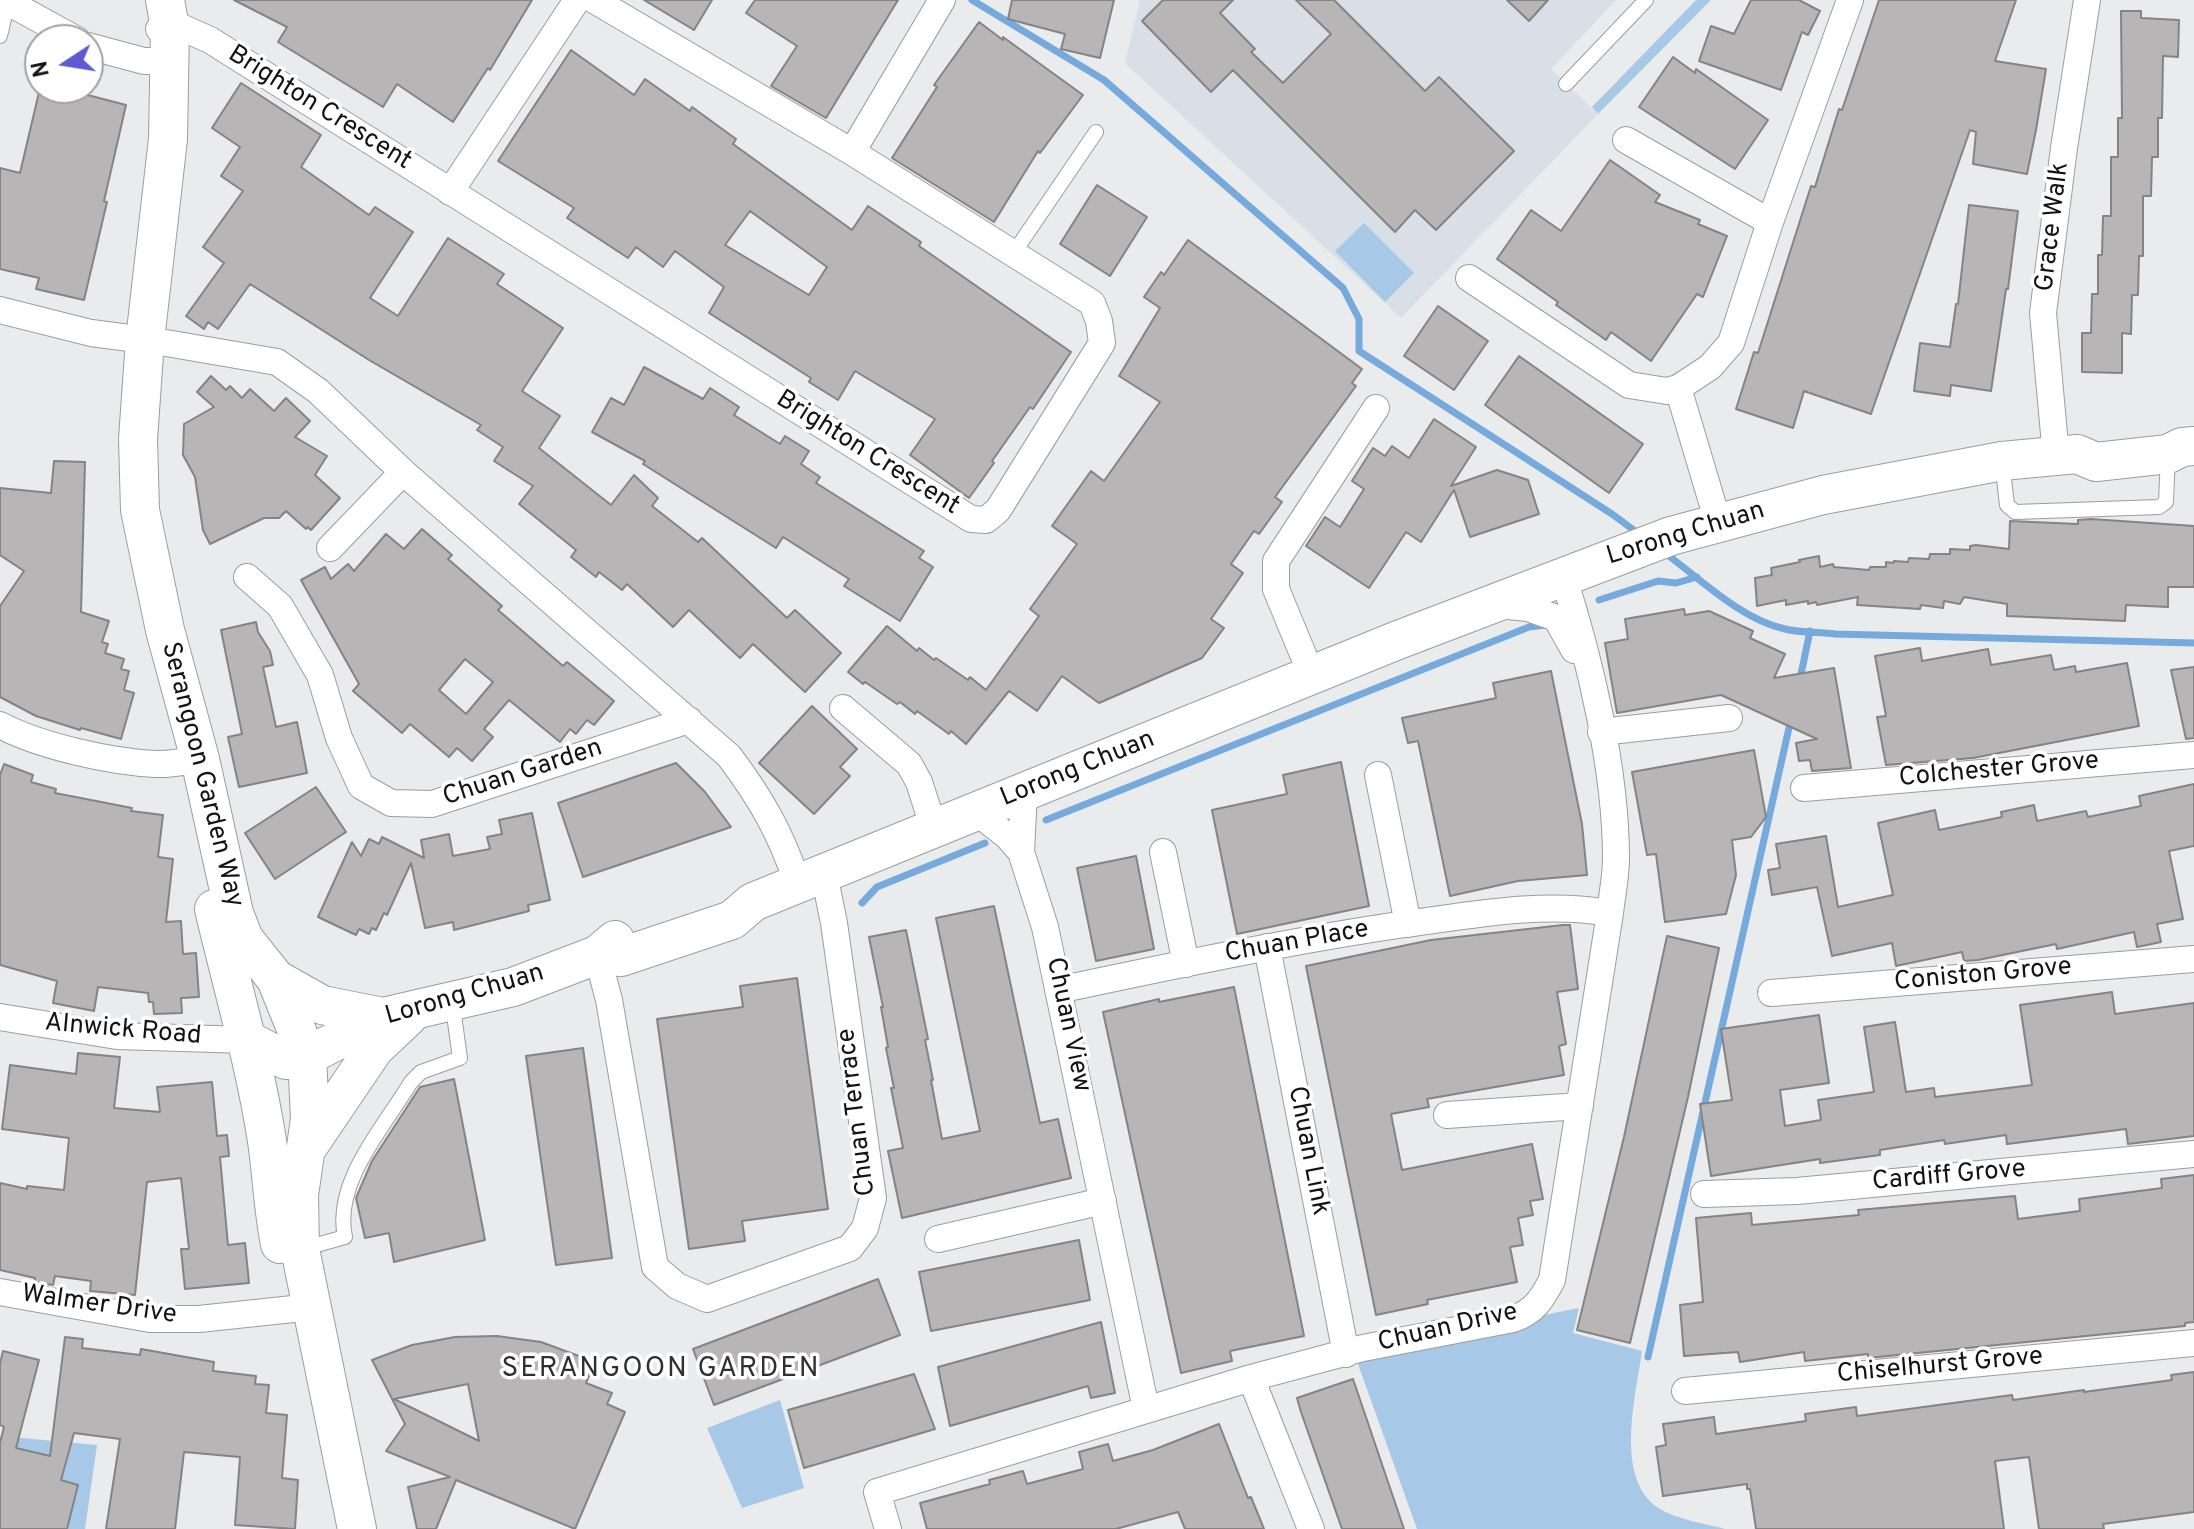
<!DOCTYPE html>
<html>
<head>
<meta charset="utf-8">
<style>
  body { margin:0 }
  #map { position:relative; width:2194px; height:1529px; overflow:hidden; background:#e9ebec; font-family:Overpass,sans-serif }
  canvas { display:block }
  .north { position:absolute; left:24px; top:24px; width:80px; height:80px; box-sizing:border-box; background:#fff; border:2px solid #a1a1a1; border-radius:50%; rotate:258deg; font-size:22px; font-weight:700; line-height:32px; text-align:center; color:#131314 }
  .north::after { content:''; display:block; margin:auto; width:28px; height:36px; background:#605ad2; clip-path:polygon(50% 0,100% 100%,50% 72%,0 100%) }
</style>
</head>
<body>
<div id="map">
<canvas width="2194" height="1529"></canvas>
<div class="north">N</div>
</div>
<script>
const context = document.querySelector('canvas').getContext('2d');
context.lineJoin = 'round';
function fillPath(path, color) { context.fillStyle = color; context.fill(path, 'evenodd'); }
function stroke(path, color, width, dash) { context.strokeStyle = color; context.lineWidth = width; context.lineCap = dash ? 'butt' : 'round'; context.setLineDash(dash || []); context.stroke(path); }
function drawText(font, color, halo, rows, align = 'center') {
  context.font = font + ' Overpass,sans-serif'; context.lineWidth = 7; context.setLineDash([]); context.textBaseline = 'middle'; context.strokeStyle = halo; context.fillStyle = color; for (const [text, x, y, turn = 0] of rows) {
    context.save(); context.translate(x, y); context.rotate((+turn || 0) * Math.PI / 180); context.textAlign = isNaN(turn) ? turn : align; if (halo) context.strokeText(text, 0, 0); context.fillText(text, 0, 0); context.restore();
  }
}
const built = new Path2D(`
  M1140,0H1616L1551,69L1598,114L1401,318L1125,63Z`);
const green = new Path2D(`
  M1696,0H1711L1598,114L1592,107Z
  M1364,223L1414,273L1385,302L1335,251Z
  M1579,1308L1573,1333L1642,1351C1636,1396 1613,1480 1660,1509C1678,1520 1704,1523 1725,1529H1417L1354,1353Z
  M780,1400L804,1488L742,1508L707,1428Z
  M0,1436L97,1445L85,1529H0Z`);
const stream = new Path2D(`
  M972,0L1104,80L1343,288L1359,319V351L1612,514L1639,534
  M1665,553C1700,579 1742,620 1785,629C1801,633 1819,632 1835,634L2194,643
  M1599,600L1658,581L1676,583L1697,577
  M1800,679L1810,631
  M1046,820L1529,627L1546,625
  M862,903L877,887L985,843
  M1648,1357L1791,719`);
const building = new Path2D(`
  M234,0H532L490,70L488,68L453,122L397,84L383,107L278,42L287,27Z
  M644,0H712L694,30Z
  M755,0H898L826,118L771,86L797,46L746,13Z
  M1012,0H1114L1100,58L1061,49L1065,34L1008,19Z
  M1163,0H1233L1220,13L1255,49L1251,52L1283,83L1331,34L1296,0H1334L1425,91L1439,77L1514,151L1436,230L1415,210L1395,232L1233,70L1211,92L1142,21Z
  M1507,0H1548L1529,21Z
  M1751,0H1799L1820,11L1808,35L1802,32L1781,90L1699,61L1711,26L1734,34Z
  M1879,0H2016L1995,61L2046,69L2036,130L2027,174L1973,164L1976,132L1970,130L1871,414L1804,391L1793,428L1736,409L1754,352L1758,353L1811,186L1815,187L1839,109L1842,110Z
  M2121,11H2141V18L2179,20L2178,57L2163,56L2162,118H2158V157H2152L2151,196H2143V256H2139L2138,295H2132L2131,334L2122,333V373L2082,372V333H2091L2092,294H2098V255H2102L2103,216H2111V157H2118V118H2122Z
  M979,22L1003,40V37L1083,95L1040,153L1038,151L994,222L892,158L937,87L934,85Z
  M571,50L634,95L645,79L690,111L692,107L736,139L733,144L852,230L868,206L921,242L919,246L1071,352L1033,409L1030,407L992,461L994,463L969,498L910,455L935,419L855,371L838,400L809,382L811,378L709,313L724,287L675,251L663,267L636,247L628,258L567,218L574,208L498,161ZM750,211L827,267L809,295L725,245Z
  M1673,57L1695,73L1696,69L1768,120L1735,169L1639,107Z
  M241,83L321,135L301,167L369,215L375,207L413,232L370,298L398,316L448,238L504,274L497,284L563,328L522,391L560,416L539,448L611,505L634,475L658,498L652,506L698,542L702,538L787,618L795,610L841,653L805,692L753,644L740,658L689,610L673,627L627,584L622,590L599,572L596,577L571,557L576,550L519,504L533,486L494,461L503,447L477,430L481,425L369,360L250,284L218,329L208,322L204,329L186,316L224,263L203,247L243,191L221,176L240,147L212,128Z
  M40,88H81L80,93L126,105L104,201L107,202L84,300L36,289L39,278L0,269V168L20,173Z
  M1610,160L1660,195L1655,202L1700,220L1698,224L1727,236L1703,297L1697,294L1651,361L1611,332L1606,340L1556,305L1558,302L1497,259L1531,210L1561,231Z
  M1097,185L1147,217L1110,276L1060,244Z
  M1969,205L2018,211L2008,289H2006L1991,391L1951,385L1950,396L1914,391L1920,343L1950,347L1956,304H1958Z
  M1188,240L1362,369L1352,383L1356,386L1275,497L1282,502L1259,534L1254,531L1231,564L1243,573L1211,619L1224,628L1202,658L1099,703L1062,676L1037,711L1009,691L966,744L951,731L949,734L917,711L915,714L900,702L897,704L865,682L863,684L848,672L887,626L917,651L919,648L934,660L936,658L968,680L970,677L986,690L1039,616L1030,609L1077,544L1052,526L1091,471L1104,481L1160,402L1119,376L1160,308L1144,297L1161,272L1164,275Z
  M1438,306L1488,341L1454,390L1404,356Z
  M1519,356L1643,444L1609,493L1485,405Z
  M644,367L703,399L710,388L739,407L734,415L780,444L785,436L809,451L801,464L820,477L816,483L924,551L919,558L933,567L900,621L844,586L849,579L783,537L776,548L643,464L645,461L592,432L611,398L624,405Z
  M211,376L226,390L230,386L242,398L250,389L274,411L286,398L310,421L295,437L327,456L315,475L340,498L311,530L308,527L306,529L286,511L279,518H264L210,544L203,530L195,477L183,455L184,424L214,407L197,392Z
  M1434,419L1476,447L1451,486L1497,470L1528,480L1539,514L1470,537L1454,490L1421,542L1406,532L1369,588L1306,546L1325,517L1340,527L1364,489L1352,481L1373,448L1385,456L1392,446L1409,458Z
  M54,461L85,462L81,612L109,621L102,642L108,644L105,653L124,659L121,669L129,671L124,690L134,693L121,739L81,728L80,730L36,716L0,697V606L24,571L0,555V488L51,493Z
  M2091,519L2194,526V587H2168V607L2126,605L2125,621L2007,616V604L1964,597L1960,604L1944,601L1943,608L1921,605L1920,609L1857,605L1858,597L1817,605L1816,602L1808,604V601L1786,605V600L1757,606L1755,578L1772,575L1771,568L1800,562L1799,560L1819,556L1820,567L1833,564L1834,567L1869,570L1870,567H1886V562L1893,563L1894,561L1908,562L1909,558L1929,559L1930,554H1950V549L1970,550V546L1976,545L2009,549L2010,521L2078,524V520Z
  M422,529L452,555L448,559L502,606L498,610L563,666L567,662L614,701L594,725L587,720L576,734L570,729L560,742L509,700L484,729L493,737L472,761L457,748L449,757L410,724L402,733L353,691L359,684L301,580L325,567L331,579L348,564L354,571L386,534L404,549ZM465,659L493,682L466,714L439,690Z
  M1684,609L1685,615L1709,611L1753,631L1750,638L1785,654L1774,678L1834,668L1851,768L1812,771L1810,760L1799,761L1796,743L1817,739L1721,695L1617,713L1605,643L1628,639L1625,619Z
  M256,622L258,632L270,651L273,665L263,667L276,727L297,722L307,773L239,787L228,737L242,734L221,630Z
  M1920,648L1922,661L1988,649L1991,665L2051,655L2054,670L2075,666L2076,672L2127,663L2139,726L1973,758L1886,765L1877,717L1886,716L1875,656Z
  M2194,667V738L2186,739L2171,670Z
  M1551,671L1582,824L1587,875L1518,881L1450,896L1418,741L1408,743L1402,718L1496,698L1493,683Z
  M812,706L857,749L840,767L850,776L814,814L759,763Z
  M1754,750L1766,817L1751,837L1732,840L1736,875L1726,914L1665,922L1656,854L1647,855L1632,772Z
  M1341,762L1369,906L1237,934L1212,810L1287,794L1283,775Z
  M676,763L705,792L731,827L583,877L558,803Z
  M4,764L33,775L31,782L56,789L55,793L132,808L131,811L163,815L158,857L173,859L166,922L181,921L183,954L196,953L199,997L181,998L182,1013L154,1014L153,1002H149L148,993L98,987L94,1011L53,1003L57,981L0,965V775Z
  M2194,784V846L2169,851L2183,919L2157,924L2161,942L2137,947L2134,932L2057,949L2056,944L1978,960L1964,961L1962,952L1896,966L1892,943L1832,956L1817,887L1772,895L1768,870L1780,868L1776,844L1826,836L1838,907L1893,895L1878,823L1935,810L1939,830L2002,817L2001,812L2034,805L2037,821L2086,811L2088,817L2141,806L2139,796Z
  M316,787L346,832L275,879L245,833Z
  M532,813L550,900L528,905L529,911L454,930L453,922L425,928L411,863L387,915L384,913L376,930L372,928L369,934L359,929L356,935L318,917L352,842L361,856L369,839L379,844L382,837L424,858L421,840L449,834L453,856L490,849L487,837L502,834L499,820Z
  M1136,856L1154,949L1096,961L1077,868Z
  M994,906L1040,1123L1058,1119L1071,1178L902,1218L888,1151L903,1148L891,1088H894L886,1048L888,1047L881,1007H883L869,937L906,930L928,1039L925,1040L933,1080H931L942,1139L980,1131L936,918Z
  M1563,925H1570L1578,989L1557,992L1566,1044L1559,1046L1564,1075L1427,1099L1429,1107L1391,1114L1402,1170L1532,1144L1543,1199L1530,1201L1533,1215L1518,1218L1523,1245L1510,1247L1517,1282L1427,1300L1428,1304L1376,1315L1306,966L1431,940Z
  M1667,936L1719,948L1688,1097L1630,1343L1577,1330L1624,1137Z
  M797,978L828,1209L742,1221L745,1241L689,1249L657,1019L743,1007L740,986Z
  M1234,987L1304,1336L1230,1351L1232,1361L1181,1373L1103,1012L1159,999V1002Z
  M2112,992L2115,1014L2194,1003V1136L2128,1144L2126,1129L2007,1144L2006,1135L1945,1144L1944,1140L1880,1150V1155L1820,1163V1159L1711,1176L1700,1104L1732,1100L1721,1029L1819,1015L1829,1083L1780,1090L1785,1126L1821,1120L1818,1100L1874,1092L1864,1027L1895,1022L1906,1092L1934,1088L1935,1097L1984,1091L2032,1085L2020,1005Z
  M583,1048L612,1258L556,1265L526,1056Z
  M78,1053L120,1057L114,1108L160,1112L157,1087L212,1082L217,1136L227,1135L229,1156L220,1157L228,1245L245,1243L249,1283L185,1289L181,1249H189L181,1178L147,1182L135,1295L90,1291L91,1281L55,1276L53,1285L35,1282V1278L0,1270V1183L27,1189V1186L64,1190L69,1138L2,1129L10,1065L76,1074Z
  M454,1079L485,1240L394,1262L389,1233L365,1238L356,1198L372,1161L420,1087Z
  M2194,1175V1322L2185,1323V1326L1868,1358V1354L1805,1361L1804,1352L1740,1362L1738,1352L1684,1356L1680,1305L1703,1302L1696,1218L1751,1213L1752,1225L1859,1215L1858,1210L2015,1196L2018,1219L2080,1211L2079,1199L2162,1188L2161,1179Z
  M1079,1240L1090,1300L931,1331L919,1272Z
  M878,1279L900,1335L714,1405L693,1349Z
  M1101,1322L1115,1393L1091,1398L1088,1386L950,1426L938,1367Z
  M497,1336L541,1342L595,1362L586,1383L612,1393L607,1404L625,1412L575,1529L456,1480L436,1529H417L408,1487L450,1477L386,1451L405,1424L372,1360L412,1345L455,1337ZM468,1384L479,1441L394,1399Z
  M65,1337L83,1339L82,1348L140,1355L141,1349L214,1362L213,1371L256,1376L255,1384L269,1385L266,1413L287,1415L282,1478L298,1480L295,1529L235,1525L240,1457L184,1452L175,1529H106L120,1439L74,1433L61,1480L78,1485L67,1529H0V1443L4,1427L0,1425V1364L3,1351L39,1360L16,1448L50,1456Z
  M2194,1372V1512L2103,1524L2104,1529H2039L2029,1457L1995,1461L2004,1529H1756L1750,1489H1747V1484L1663,1496L1656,1447L1666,1445L1663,1424L1714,1417L1716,1434L1806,1421L1805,1414L1856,1407L1857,1416L2012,1395L2013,1400L2084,1390V1392L2172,1380L2171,1375Z
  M914,1374L935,1429L804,1468L788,1410Z
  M1353,1379L1404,1529H1342L1301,1412L1297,1398Z
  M1219,1424L1248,1498L1251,1497L1264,1529H1185L1178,1512L1116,1529H927L920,1503L990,1484L989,1480L1023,1471L1027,1484L1083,1469L1079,1452L1108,1444L1113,1461L1153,1450Z`);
const lane = new Path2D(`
  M0,36L8,2
  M1566,84L1646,0
  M1013,254L1096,132
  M2002,461L2007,505L2015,512L2159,507L2166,502L2168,455
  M302,1249L345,1237C333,1182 384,1127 411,1082L421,1072L460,1058L452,1001`);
const street = new Path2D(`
  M0,1L8,2L77,40
  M159,29L183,28L210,40L971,519L986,520L998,510L1102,343L1099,321L1092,303L852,152L594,0
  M88,46L144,61H170
  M1626,140L1770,222
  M852,152L942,0
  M450,192L577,0
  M1469,278L1629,385L1667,391L1678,388L1710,367L1731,343L1770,222L1850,0
  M0,310L91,333L145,340
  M166,343L277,362L318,391L403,472L729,756C762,800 780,832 798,884
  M1678,388L1718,522
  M2056,456L2043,313L2064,148L2087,0
  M330,548L403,472
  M247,577L280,606L320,675L339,738L361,786L391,803L432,804L689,720
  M1498,605L1528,608L1556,618L1574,650
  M1312,676L1276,589V561L1376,408
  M843,708L909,764L919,782L934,829
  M0,725C39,746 111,762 156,764C171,765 186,761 200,759
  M1601,732L1729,718
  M1378,775L1408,924
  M1804,788L2194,755
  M975,811L1007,836L1021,852L1045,927L1146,1409
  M1021,852L1024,792
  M1163,852L1186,964
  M1267,947L1346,1354
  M597,955L609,1000L655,1267L677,1286L707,1299L850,1248L865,1228L873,1198L834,923L824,874
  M1058,990C1173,966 1289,941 1405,924C1472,915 1543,901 1610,913
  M1771,993L2194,959
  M0,1017L117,1036L247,1040
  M1447,1115L1580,1106
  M1704,1194L1797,1191L2194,1154
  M938,1239L1103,1201
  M0,1292L150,1319H199L293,1309
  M1251,1378L1311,1529
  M1685,1391L2194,1343
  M888,1529L877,1492L1251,1378L1363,1348L1513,1319C1534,1312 1542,1299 1552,1280L1610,913C1612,895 1616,877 1616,858C1616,770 1590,659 1563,576`);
const secondary = new Path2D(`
  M165,0L170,28L168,139L145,340L138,439L140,510L165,630L200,759L234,913L244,939L276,979L307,1056L310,1119L299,1195L300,1249L357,1529
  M214,909C232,986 255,1063 267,1141C272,1175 273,1210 280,1244
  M597,955L621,957L732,920L753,902L1398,640L1671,536L1823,495L2002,461L2077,454L2096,462L2168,454L2182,447L2194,446
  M276,979L322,1005L383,1017
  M247,1040L286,1060L307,1056L383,1017L513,987L597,955L615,940
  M309,1145L374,1049L408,1017`);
const streetNames = [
  ["Brighton Crescent",319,109,32],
  ["Grace Walk",2054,227,-83],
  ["Brighton Crescent",867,454,32],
  ["Lorong Chuan",1686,535,-17],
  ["Lorong Chuan",1078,770,-22],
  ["Colchester Grove",1999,771,-5],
  ["Chuan Garden",523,774,-18],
  ["Serangoon Garden Way",201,775,76],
  ["Chuan Place",1297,943,-10],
  ["Coniston Grove",1983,976,-5],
  ["Lorong Chuan",465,996,-16],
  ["Chuan View",1067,1025,78],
  ["Alnwick Road",123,1031,5],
  ["Chuan Terrace",858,1112,-97],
  ["Chuan Link",1307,1151,79],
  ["Cardiff Grove",1949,1177,-5],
  ["Walmer Drive",99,1306,8],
  ["Chuan Drive",1448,1329,-13],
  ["Chiselhurst Grove",1940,1367,-5]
];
const neighbourhoodNames = [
  ["SERANGOON GARDEN",661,1370]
];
fillPath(built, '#d8dfe6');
fillPath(green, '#a8c8e8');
stroke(stream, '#76a9dc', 7);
fillPath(building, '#b7b5b6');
stroke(building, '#858384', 2);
stroke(lane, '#9c9d9f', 16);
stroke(street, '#9c9d9f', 28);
stroke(secondary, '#9c9d9f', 40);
stroke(lane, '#fff', 14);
stroke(street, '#fff', 26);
stroke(secondary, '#fff', 38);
drawText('26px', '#131314', '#fff', streetNames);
context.letterSpacing = '2px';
drawText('28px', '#2f3032', '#fff', neighbourhoodNames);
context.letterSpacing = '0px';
</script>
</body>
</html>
